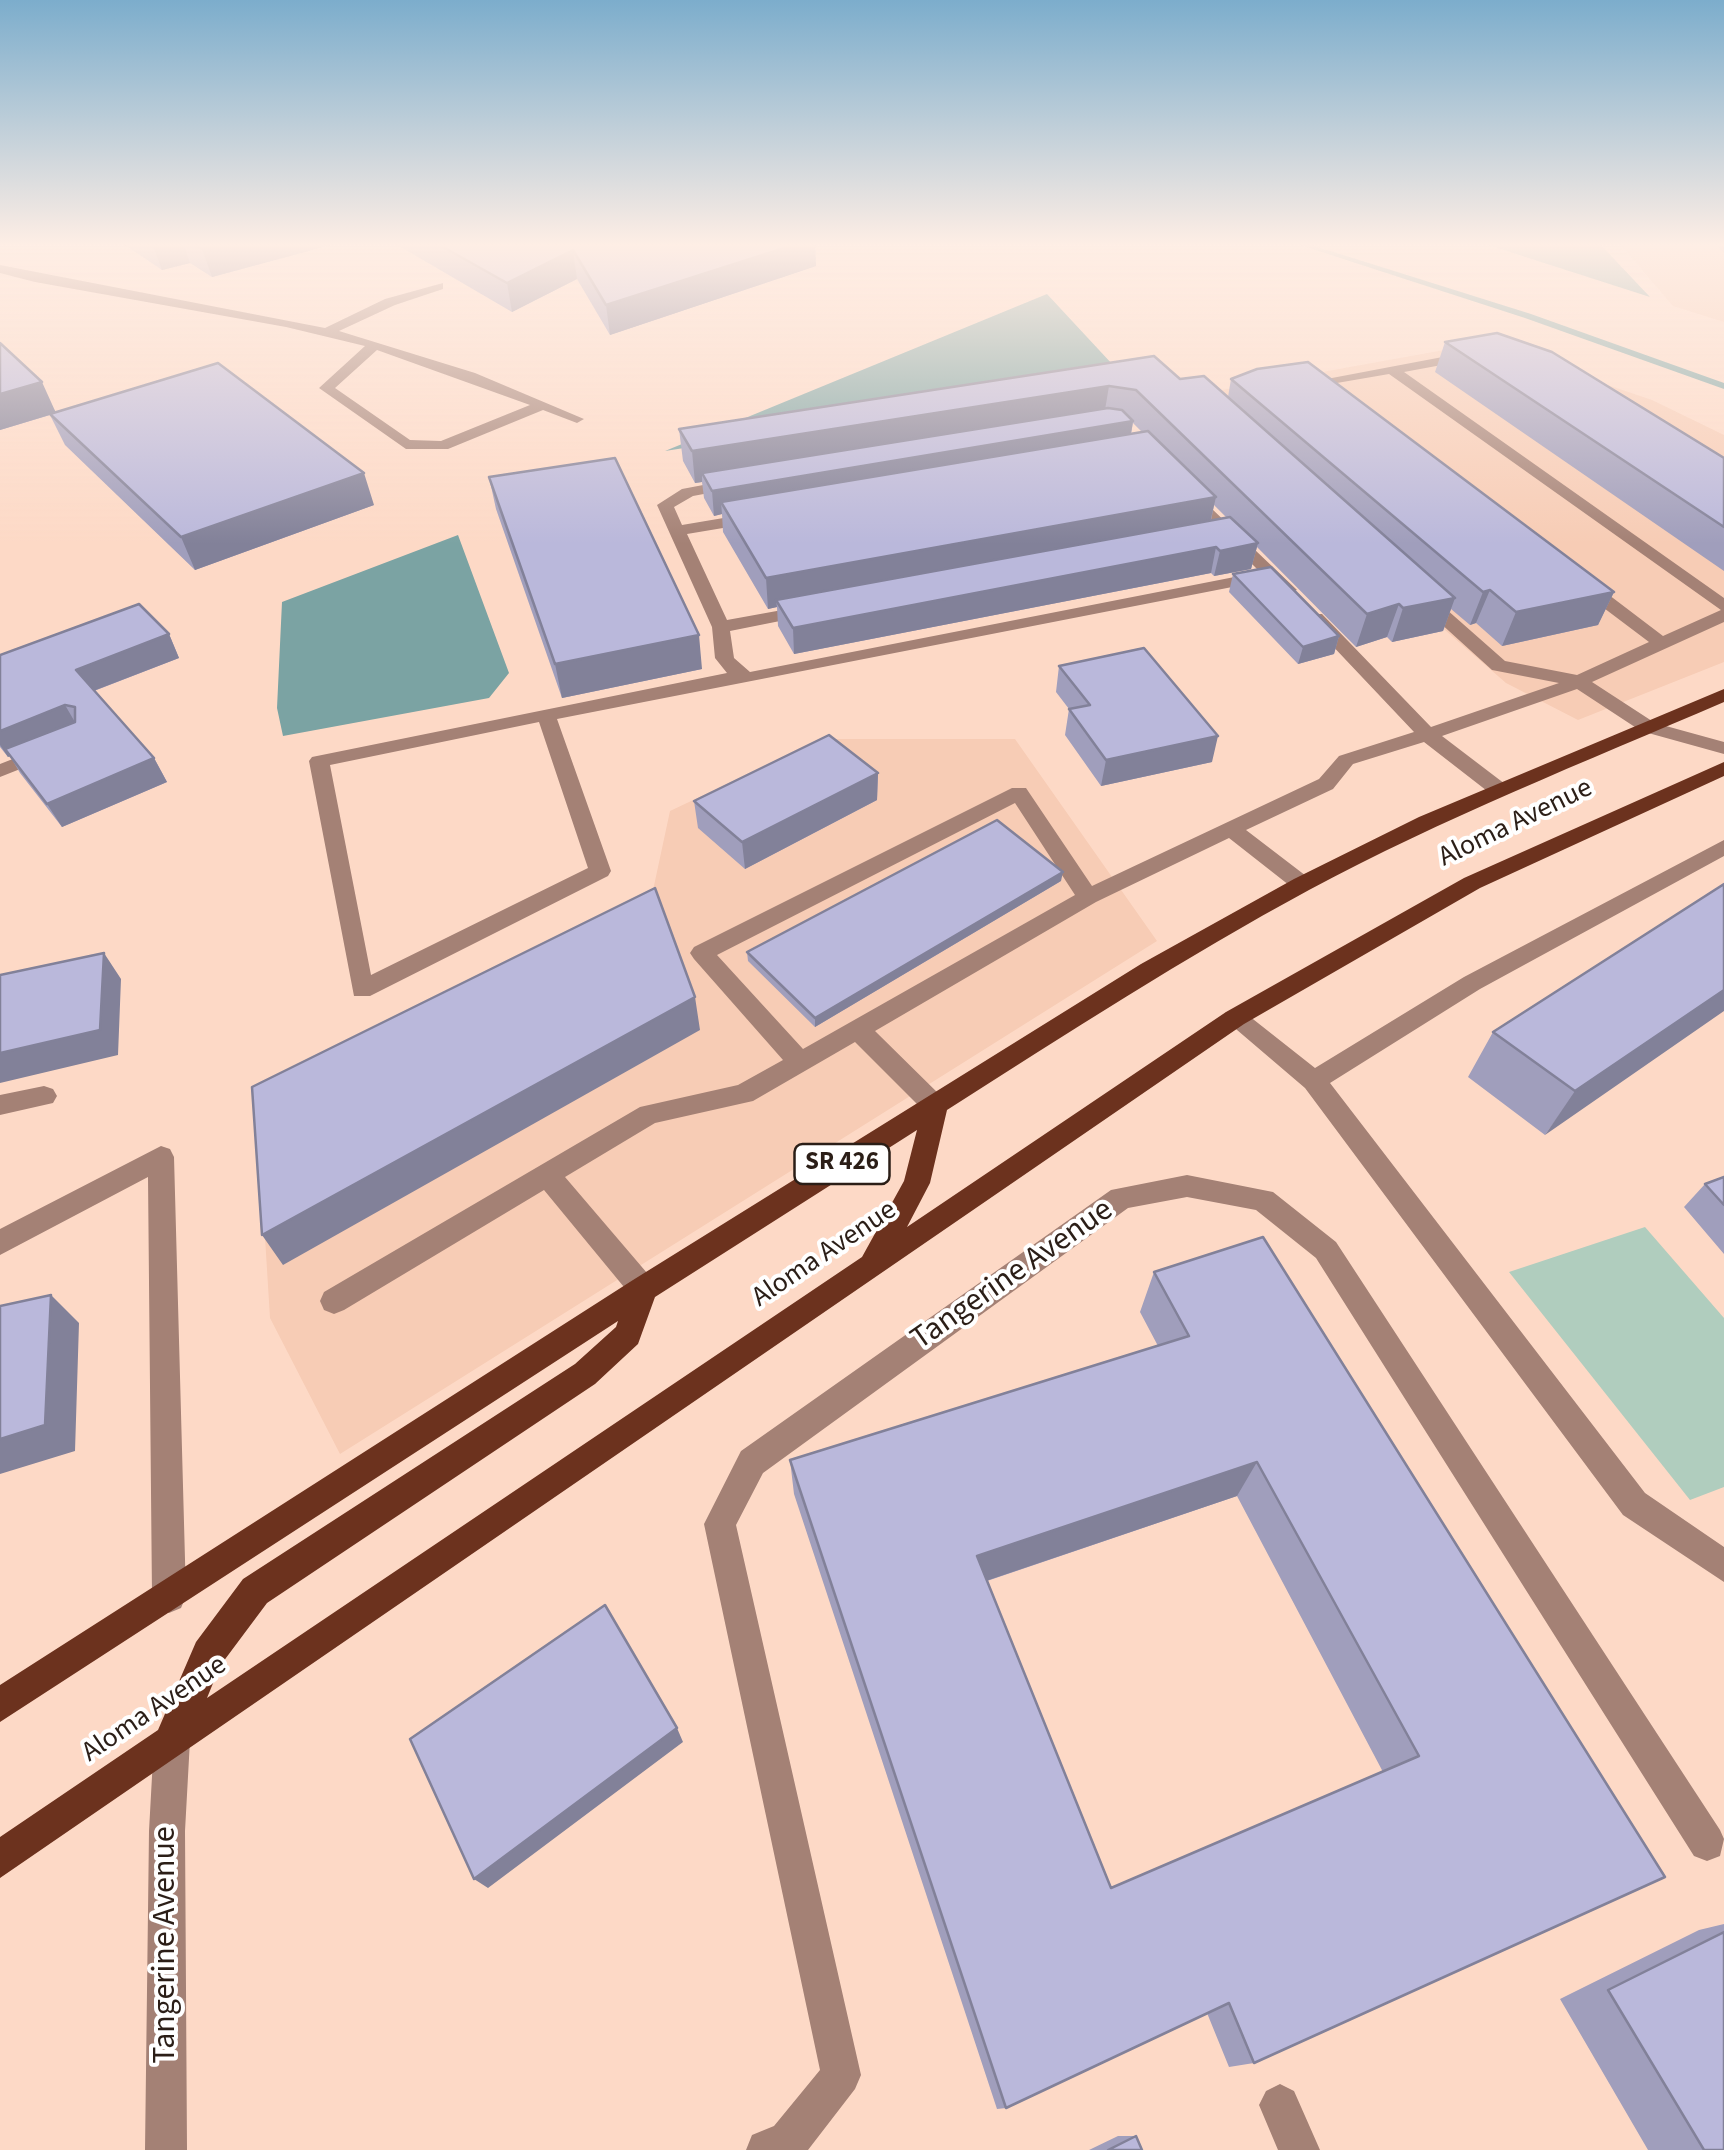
<!DOCTYPE html>
<html>
<head>
<meta charset="utf-8">
<style>
  body { margin:0 }
  canvas { display:block; background:#fdd9c6 }
</style>
</head>
<body>
<canvas width="1724" height="2150"></canvas>
<script>
const context = document.querySelector('canvas').getContext('2d');
context.lineJoin = 'round';
function fillPath(path, color) { context.fillStyle = color; context.fill(path, 'evenodd'); }
function stroke(path, color, width, dash) { context.strokeStyle = color; context.lineWidth = width; context.lineCap = dash ? 'butt' : 'round'; context.setLineDash(dash || []); context.stroke(path); }
function drawText(font, color, halo, rows, align = 'center') {
  context.font = font + ' "Source Sans 3",sans-serif'; context.lineWidth = 8; context.setLineDash([]); context.textBaseline = 'middle'; context.strokeStyle = halo; context.fillStyle = color; for (const [text, x, y, turn = 0] of rows) {
    context.save(); context.translate(x, y); context.rotate((+turn || 0) * Math.PI / 180); context.textAlign = isNaN(turn) ? turn : align; if (halo) context.strokeText(text, 0, 0); context.fillText(text, 0, 0); context.restore();
  }
}
const built = new Path2D(`
  M1619,243H1724V322L1673,306Z
  M1483,343L1652,400L1724,435V662L1578,720L1506,683L1178,398Z
  M822,739H1015L1157,941L340,1454L270,1318L256,1092L652,895L670,811Z`);
const green = new Path2D(`
  M1645,1227L1724,1318V1487L1690,1500L1509,1272Z`);
const water = new Path2D(`
  M1482,243H1599L1650,297Z
  M1047,294L1126,379L665,451Z
  M458,535L509,673L489,698L283,736L277,708L282,602Z`);
const stream = new Path2D(`
  M1294,243H1305L1531,314L1724,383V389L1525,318Z`);
const minor = new Path2D(`
  M0,265L325,328L385,299L443,283V289L395,305L339,331L475,373L584,419L577,423L543,410L448,449H406L319,388L365,346L286,327L35,282L0,273ZM377,350L530,405L441,441L410,440L335,388Z
  M1469,352L1474,353V359L1404,372L1724,598V622L1592,682L1655,723L1724,742V754L1641,731L1577,689L1442,736L1505,784L1508,789L1505,794H1491L1424,742L1353,764L1333,789L1246,830L1310,879L1313,884L1310,889H1294L1229,838L1096,902L875,1031L944,1099L948,1106L944,1113H926L855,1042L753,1101L655,1123L565,1177L653,1280L657,1289L653,1298L643,1301L633,1298L544,1190L344,1310L334,1314L324,1310L320,1301L324,1292L640,1107L738,1085L783,1060L694,959L690,953L694,947L1012,788H1026L1092,886L1319,779L1339,756L1414,732L1310,622V614H1322L1431,727L1559,683L1492,670L1417,602V594H1429L1505,661L1577,675L1649,642L1576,587V579H1588L1663,636L1721,610L1389,374L1302,389L1295,385ZM1015,803L1075,895L803,1049L717,955Z
  M735,479L741,481V487L693,496L674,507L682,525L753,513L761,518L753,523L687,534L727,620L810,605L819,610L810,615L730,631L734,658L750,672L1260,572L1183,495V489L1189,487L1297,590L1282,594L1268,580L557,719L611,871L608,876L370,996H354L309,761L312,757L727,673L715,658L712,627L657,505L682,489ZM539,722L588,868L371,975L330,765Z
  M46,746L53,748V756L0,777V764Z
  M1724,840V856L1480,989L1330,1083L1645,1493L1724,1547V1582L1623,1515L1305,1088L1223,1018L1226,1012H1244L1315,1068L1464,977Z
  M44,1086L53,1089L57,1096L53,1103L0,1115V1095Z
  M161,1146L170,1149L174,1157L186,1596L181,1608L169,1613L157,1608L152,1596L148,1177L0,1255V1229Z
  M1187,1175L1273,1192L1336,1242L1720,1830L1724,1839L1720,1856L1707,1861L1694,1856L1316,1258L1256,1210L1187,1197L1128,1208L763,1473L736,1525L861,2075L855,2089L808,2150H746L752,2135L774,2126L820,2070L704,1524L741,1451L1111,1190Z
  M172,1722L184,1728L190,1740L185,1831L187,2150H145L149,1831L154,1740L160,1728Z
  M1280,2084L1294,2091L1320,2150H1278L1259,2105L1266,2091Z`);
const major = new Path2D(`
  M1724,689V702C1585,762 1443,818 1309,890C1185,957 1066,1034 947,1110L930,1183L907,1227L1226,1012L1464,878L1724,762V776L1480,888L1244,1024L0,1878V1837L158,1730L196,1642L243,1579L575,1364L616,1327L618,1321L0,1722V1685L633,1280L1141,964L1294,879L1419,817ZM917,1130L904,1181L862,1257L207,1698L220,1666L267,1603L595,1384L638,1344L655,1297Z`);
const wall = new Path2D(`
  M122,243H338L212,277L190,263L162,270Z
  M394,243H815L816,266L610,335L577,279L512,312Z
  M1714,243H1724V253Z
  M1445,342L1724,458V571L1435,372Z
  M0,343L56,412L374,505L195,570L65,445L50,415L0,430Z
  M1154,356L1180,379L1228,397L1231,379L1614,592L1598,625L1502,646L1476,623L1470,625L1451,609L1443,631L1392,642L1387,637L1356,647L1257,547L1251,569L1214,576L1211,573L794,654L778,626L777,607L768,609L723,532L722,514L714,516L704,498L702,482L695,483L683,461L679,429ZM1133,423L1142,432L1131,434ZM1214,505L1227,518L1211,521Z
  M489,477L702,669L562,698L496,509Z
  M1233,574L1339,636L1334,654L1298,664L1229,592Z
  M169,634L179,658L94,691L154,758L167,782L62,827L20,773L10,756L8,757L0,747V655Z
  M1059,666L1212,762L1101,786L1065,735L1069,709L1056,692Z
  M878,773L877,800L745,869L698,828L694,801Z
  M1061,881L815,1027L748,961L747,952Z
  M1724,884L1545,1135L1468,1077L1493,1032Z
  M1724,1177V1254L1684,1207L1705,1184Z
  M1154,1272L1665,1877L1254,2063L1229,2067L1207,2013L1006,2108L997,2109L794,1494L790,1460L1158,1346L1140,1312ZM1237,1496L1383,1772L1111,1888L987,1581Z
  M1724,1924V2150H1648L1560,1999L1699,1930Z
  M1118,2136H1136L1142,2150H1089Z`);
const shadedWall = new Path2D(`
  M152,243H183L190,263L162,270Z
  M225,243H338L212,277L202,249Z
  M800,243H815L816,266L610,335L606,305Z
  M573,250L577,279L512,312L507,283Z
  M42,382L56,413L0,430V394Z
  M1109,386L1104,416L702,473V482L695,483L692,451Z
  M1133,421L1129,446L721,502L722,514L714,516L712,491Z
  M364,473L374,505L195,570L181,537Z
  M1216,497L1209,527L776,600L777,607L768,609L766,578Z
  M1258,543L1251,569L1214,576L1220,551Z
  M1216,547L1211,573L794,654L793,628Z
  M1490,590L1476,623L1470,625L1483,592Z
  M1614,592L1598,625L1502,646L1516,612Z
  M1455,598L1443,631L1392,642L1403,608Z
  M1399,604L1387,637L1356,647L1367,614Z
  M169,634L179,658L88,693L76,670Z
  M699,635L702,669L562,698L555,664Z
  M1339,636L1334,654L1298,664L1303,647Z
  M65,705L79,729L5,749L10,756L8,757L0,745V731Z
  M1218,736L1212,762L1101,786L1106,760Z
  M154,758L167,782L62,827L47,804Z
  M878,773L877,800L745,869L742,842Z
  M1063,872L1061,881L815,1027V1018Z
  M104,953L121,979L118,1055L0,1083V1053Z
  M1724,990V1011L1545,1135L1575,1091Z
  M695,997L700,1030L283,1265L262,1235Z
  M51,1295L79,1323L75,1451L0,1474V1439Z
  M1257,1462L1237,1496L971,1586L977,1556Z
  M677,1728L683,1742L488,1888L474,1879Z`);
const building = new Path2D(`
  M192,243H225L202,249Z
  M436,243H800L606,305L573,250L507,283Z
  M1497,333L1552,352L1724,458V527L1445,342Z
  M0,343L42,382L0,394Z
  M1154,356L1180,379L1204,376L1455,598L1403,608L1399,604L1367,614L1136,390L1109,386L692,451L679,429Z
  M1308,362L1614,592L1516,612L1490,590L1483,592L1231,379L1257,369Z
  M218,363L364,473L181,537L50,414Z
  M1108,408L1122,410L1133,421L712,491L702,473Z
  M1148,431L1216,497L766,578L721,502Z
  M615,458L699,635L555,664L489,477Z
  M1230,517L1258,543L1220,551L1216,547L793,628L776,600Z
  M1271,567L1339,636L1303,647L1233,574Z
  M139,604L169,634L76,670L154,758L47,804L5,749L75,722V707L65,705L0,731V655Z
  M1144,648L1218,736L1106,760L1069,709L1090,705L1059,666Z
  M829,735L878,773L742,842L694,801Z
  M997,820L1063,872L815,1018L747,952Z
  M1724,884V990L1575,1091L1493,1032Z
  M655,888L695,997L262,1235L252,1087Z
  M104,953L100,1030L0,1053V975Z
  M1724,1177V1205L1705,1184Z
  M1263,1237L1665,1877L1254,2063L1229,2003L1006,2108L790,1460L1189,1336L1154,1272ZM1257,1462L1419,1756L1111,1888L977,1556Z
  M51,1295L45,1425L0,1439V1306Z
  M605,1605L677,1728L474,1879L410,1739Z
  M1724,1932V2150H1704L1608,1990Z
  M1136,2136L1142,2150H1108Z`);
const shields = [
  [842,1164,95]
];
const shieldNames = [
  ["SR 426",842,1164]
];
const streetNames = [
  ["Aloma Avenue",1516,824,-26],
  ["Aloma Avenue",825,1255,-34],
  ["Aloma Avenue",155,1710,-34]
];
const nearStreetnames = [
  ["Tangerine Avenue",1013,1276,-35],
  ["Tangerine Avenue",167,1945,-90]
];
fillPath(built, '#f7ccb5');
fillPath(green, '#b0cdbe');
fillPath(water, '#7ba3a3');
fillPath(stream, '#7ba3a3');
fillPath(minor, '#a48175');
fillPath(major, '#6c321e');
fillPath(wall, '#a09ebc');
fillPath(shadedWall, '#828199');
fillPath(building, '#bab8db');
stroke(building, '#828199', 2.5);
const sky = context.createLinearGradient(0, 0, 0, 544);
sky.addColorStop(0, '#7cadcc');
sky.addColorStop(0.45, '#feeee5');
sky.addColorStop(1, '#feeee500');
context.fillStyle = sky;
context.fillRect(0, 0, 1724, 544);
for (const [x, y, w] of shields) { const box = new Path2D(); box.roundRect(x - w / 2, y - 20, w, 40, 8); context.fillStyle = '#fff'; context.fill(box); stroke(box, '#2b1e17', 2.5); }
drawText('bold 25px', '#2b1e17', null, shieldNames);
drawText('28px', '#2b1e17', '#fff', streetNames);
drawText('32px', '#2b1e17', '#fff', nearStreetnames);
</script>
</body>
</html>
